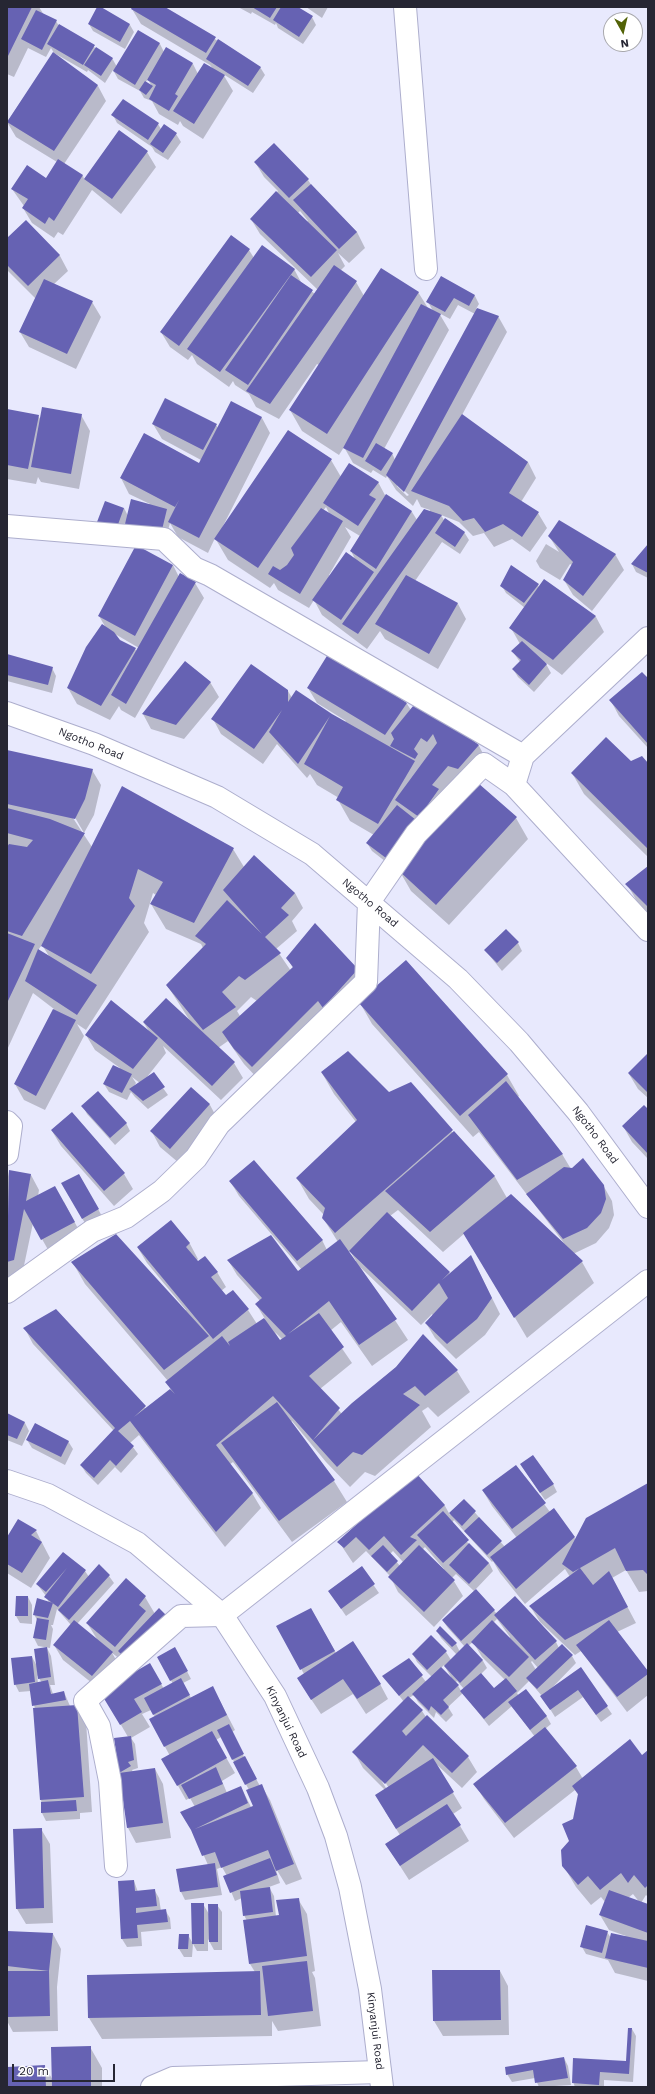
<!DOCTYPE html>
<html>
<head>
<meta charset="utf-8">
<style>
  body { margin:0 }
  #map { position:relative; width:655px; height:2094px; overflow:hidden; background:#e8e9fd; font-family:"Work Sans",sans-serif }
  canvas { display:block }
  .frame { position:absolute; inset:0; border:8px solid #262633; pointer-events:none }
  .north { position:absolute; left:603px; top:12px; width:40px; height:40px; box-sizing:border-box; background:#fff; border:1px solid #a8a8ad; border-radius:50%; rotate:172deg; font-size:11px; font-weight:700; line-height:16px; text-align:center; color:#262633 }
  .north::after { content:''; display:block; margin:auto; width:14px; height:18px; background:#526207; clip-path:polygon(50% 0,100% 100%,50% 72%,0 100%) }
  .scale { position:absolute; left:12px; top:2064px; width:103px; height:18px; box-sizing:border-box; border:2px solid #262633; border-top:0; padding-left:5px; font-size:12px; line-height:14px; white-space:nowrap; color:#262633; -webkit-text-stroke:3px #fff; paint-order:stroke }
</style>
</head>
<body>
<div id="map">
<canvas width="655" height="2094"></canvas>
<div class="frame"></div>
<div class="north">N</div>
<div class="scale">20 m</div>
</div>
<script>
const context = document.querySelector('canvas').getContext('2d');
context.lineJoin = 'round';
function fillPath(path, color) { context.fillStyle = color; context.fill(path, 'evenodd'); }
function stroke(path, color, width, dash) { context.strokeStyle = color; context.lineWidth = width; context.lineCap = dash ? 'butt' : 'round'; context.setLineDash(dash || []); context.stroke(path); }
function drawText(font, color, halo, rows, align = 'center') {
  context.font = font + ' "Work Sans",sans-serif'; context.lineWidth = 4; context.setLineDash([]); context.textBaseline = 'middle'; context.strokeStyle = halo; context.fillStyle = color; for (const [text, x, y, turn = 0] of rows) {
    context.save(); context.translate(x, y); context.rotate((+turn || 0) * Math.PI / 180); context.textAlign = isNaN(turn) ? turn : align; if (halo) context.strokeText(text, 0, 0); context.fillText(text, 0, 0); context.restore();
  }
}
const shadow = new Path2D(`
  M7,7H39L44,15L56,21L59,26L112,58L117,67L139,32L160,44L164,52L167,49L193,64L198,74L213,69L210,65L141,24L132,9L134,7H163L260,67L265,75L253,93L223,74L233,91L203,139L183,126L180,121L178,125L159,114L152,101L144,98L140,91L118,79L113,70L105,83L88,70L87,72L54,53L53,54L98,86L106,101L64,164L83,176L84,179L147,152L156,167L121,214L92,190L63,235L58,232L54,238L32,223L23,208L24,206L12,189L46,179L57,162L16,137L7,122L54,53L51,48L46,57L28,48L14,77L7,74ZM148,79L152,87L145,83Z
  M98,7L130,25L134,32L125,49L93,31L89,24Z
  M238,7H297L312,17L316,25L303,44L278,28L276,23L275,25L252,12L251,14Z
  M306,7H328L322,18Z
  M113,115L158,124L161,129L176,134L181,142L168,160L155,152L152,147L117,123Z
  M255,162L308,180L312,186L357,232L365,248L349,263L338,253L345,266L340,271L356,282L364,296L418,292L428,308L433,311L428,302L441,278L475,296L479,304L476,309L498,316L507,332L462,415L528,462L536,478L521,502L538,513L547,528L530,552L512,539L494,547L484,533L473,536L459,522L441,515L444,520L464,532L469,540L460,554L442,542L415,581L458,604L466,619L438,669L385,639L380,631L367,649L322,615L314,600L309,608L278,590L274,583L270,588L228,560L215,538L208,553L178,537L170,523L165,541L130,532L125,523L121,537L102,530L98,522L124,508L128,516L150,504L129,494L121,478L199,464L201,460L162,439L153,424L216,425L218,428L231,402L262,418L270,433L221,530L288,431L331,460L341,477L378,482L386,497L412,512L417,520L429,512L430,510L421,507L417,499L413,506L396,490L387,476L386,478L373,470L371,473L353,463L344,447L339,455L302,431L290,410L319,365L317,364L279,419L256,407L249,394L235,385L233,381L229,387L197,364L192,355L188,360L170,347L161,332L232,236L249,250L254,258L294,269L302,284L315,294L318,290L260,234L251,219L278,191L264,177ZM300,211L308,221L307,222L298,213ZM458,305L475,314L395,460L392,453L384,449L449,330L439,313L450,319ZM397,484L409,495L407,496L397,486ZM326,507L330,515L323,511ZM345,527L360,536L351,551L356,561L330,576L329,575L351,537Z
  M26,222L60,256L68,271L54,284L92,302L101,317L76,369L29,347L20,332L36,299L7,270V240Z
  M7,410L38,416L41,420L81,415L90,431L79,489L41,482L38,477L36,484L7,479Z
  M549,536L615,554L624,570L592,611L573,595L564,580L572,565L570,564L560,580L540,568L536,561L546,544L559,552Z
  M648,545V578L636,572L632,564Z
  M173,565L179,577L195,583L204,598L135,718L121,710L119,706L110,720L77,704L68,688L106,628L99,616ZM115,634L139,648L137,652L135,649L119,641Z
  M544,580L596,617L604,632L562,675L545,662L551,673L534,692L518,677L513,669L520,662L513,652L520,644L511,628L525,608L506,593L502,586L538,585L539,587Z
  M331,652L407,704L411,710L418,701L479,746L487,761L390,865L372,851L367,843L374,835L350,821L338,800L339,798L317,785L310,774L307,778L277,744L263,764L221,734L213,719L288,691L292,698L345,722L346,721L317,703L308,688Z
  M7,655L52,668L56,676L52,693L7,681Z
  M648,679V748L619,716L611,701Z
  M210,682L219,697L184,739L151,729L143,714Z
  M7,751L92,770L101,785L94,815L84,833L73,814L71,815L92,847L233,849L244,867L295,893L303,908L292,921L297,931L276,949L291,971L293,968L287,958L357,969L366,984L261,1082L244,1064L228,1041L218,1048L234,1063L243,1078L221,1100L163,1046L166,1053L147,1077L153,1074L168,1095L148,1109L135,1097L131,1092L127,1100L109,1092L104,1084L120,1068L95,1050L86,1035L150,1033L144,1023L192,1024L167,985L203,948L201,944L166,929L151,904L156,895L153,893L144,923L149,932L86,1030L77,1024L84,1036L45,1110L24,1100L15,1084L54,1009L33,993L7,1050V850L9,846H7ZM42,945L49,956L38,950ZM251,997L257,1001L240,1016L237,1011ZM132,1077L140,1083L133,1088L136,1083Z
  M630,762L648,764V857L584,794L572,773Z
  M516,818L528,839L449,925L411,891L399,870Z
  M648,868V915L639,905L627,884Z
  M506,931L518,943L522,951L502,971L485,950Z
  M360,1003L507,1075L519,1096L518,1097L562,1154L571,1169L603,1185L612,1201L614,1215L609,1228L596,1243L573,1254L582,1262L594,1283L527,1338L465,1233L443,1252L398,1210L390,1216L450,1274L479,1272L500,1314L485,1335L456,1359L435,1338L426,1323L433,1316L432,1314L421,1325L360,1267L408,1340L372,1366L341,1322L330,1331L352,1363L320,1389L342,1414L396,1367L423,1336L457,1371L470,1392L438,1417L428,1407L422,1411L431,1427L375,1476L365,1472L350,1487L326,1462L292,1421L291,1422L334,1481L347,1502L292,1542L233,1462L229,1465L252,1493L261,1508L225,1547L139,1435L130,1443L138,1454L121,1473L115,1467L98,1485L86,1473L81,1465L114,1431L33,1344L25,1329L56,1310L146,1409L171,1390L167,1382L168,1381L85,1284L73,1263L184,1311L186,1310L147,1263L138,1248L171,1221L190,1244L198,1259L196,1261L217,1272L226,1287L221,1291L226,1296L233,1291L248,1310L257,1324L265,1319L256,1304L260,1301L237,1275L228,1260L298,1272L302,1270L239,1196L230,1181L322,1240L327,1250L338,1242L323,1218L324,1215L309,1199L297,1178L356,1122L334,1094L322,1073L389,1093L411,1083L453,1133L495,1177L507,1198L564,1243L479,1132L473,1137L372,1024ZM350,1251L356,1261H355L348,1252ZM275,1332L282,1339L280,1341Z
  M648,1055V1098L638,1089L629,1074Z
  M191,1088L210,1105L218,1120L179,1163L160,1147L152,1132Z
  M83,1106L126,1123L130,1131L115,1145L87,1114Z
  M648,1111V1159L632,1142L623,1126Z
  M52,1131L124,1174L133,1189L114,1206L61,1146Z
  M9,1171L31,1175L39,1190L38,1196L64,1202L83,1238L51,1255L33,1223L22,1275L7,1280V1182Z
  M79,1175L103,1218L87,1227L63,1183Z
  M7,1415L25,1423L29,1431L22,1446L7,1440Z
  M27,1440L68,1441L73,1449L65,1465L32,1448Z
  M521,1465L553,1484L557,1492L545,1500Z
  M516,1466L550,1512L553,1509L576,1540L648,1485V1591L639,1592L626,1570L612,1578L636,1623L617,1632L648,1673V1695L627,1712L581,1651L575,1655L540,1622L530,1606L570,1577L565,1569L525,1604L500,1573L493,1561L492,1562L454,1520L452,1523L472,1548L489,1563L493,1571L475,1590L497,1614L556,1642L559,1648L572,1656L576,1663L550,1690L580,1669L612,1714L601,1722L583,1697L555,1717L542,1696L529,1681L517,1693L519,1696L526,1690L547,1717L551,1724L545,1729L576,1767L583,1779L642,1756L648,1752V1897L646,1895L641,1903L648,1905V1981L615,1973L608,1960L586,1954L582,1947L607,1932L611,1938L626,1936L609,1930L600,1915L605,1902L601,1897L591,1905L576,1887L563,1865L570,1841L579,1796L575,1790L514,1838L484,1799L475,1784L535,1737L512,1706L489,1726L463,1693L448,1707L453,1715L446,1722L436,1712L434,1718L418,1702L414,1695L409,1698L422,1711L426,1717L468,1757L477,1772L462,1788L435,1763L462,1808L453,1814L469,1841L409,1880L386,1844L400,1835L385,1811V1790L363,1768L354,1752L404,1702L384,1676L409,1659L426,1682L432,1677L417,1662L413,1654L446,1652L451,1660L457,1655L441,1638L437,1631L456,1644L460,1652L465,1647L448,1628L443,1621L474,1591L456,1574L452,1578L463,1596L434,1627L398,1592L390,1576L366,1551L353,1563L339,1542L415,1474L445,1506L450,1515L464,1500L505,1547L517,1538L492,1506L483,1491ZM425,1547L444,1569L443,1570L422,1550ZM393,1551L403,1562L400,1566L390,1554ZM497,1619L510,1637L509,1639L493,1623ZM473,1642L482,1657L505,1680L494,1689L481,1674L487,1668L483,1661L468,1646ZM532,1661L538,1668L536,1670L531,1662ZM444,1665L451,1677H450L441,1668ZM457,1681L464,1689L461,1691L456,1682ZM383,1779L389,1788H386L381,1780ZM633,1894L640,1903L628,1898Z
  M36,1531L50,1558L31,1588L7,1573V1538Z
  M64,1553L85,1571L89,1577L109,1576L114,1583L77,1624L97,1639L87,1623L126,1580L145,1597L155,1614L124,1662L112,1653L121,1668L102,1691L63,1660L54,1645L71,1625L57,1609L53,1625H51L53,1629L50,1648L38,1646L34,1638L37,1620L34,1614L49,1603L46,1596L37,1584Z
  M361,1567L379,1593L346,1616L329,1591Z
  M28,1597L32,1605V1624L20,1623L16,1616Z
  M311,1609L336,1653L380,1684L388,1699L366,1714L353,1694L321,1714L307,1693L304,1674L278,1627Z
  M47,1648L51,1656L55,1685H50L53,1694L64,1692L70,1706H77L86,1721L92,1812L80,1813V1819L46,1821L42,1813L35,1709L31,1691L19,1692L15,1684L32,1657L37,1666ZM37,1675L42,1683H38Z
  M179,1656L191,1679L183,1683L191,1698L212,1687L221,1703L235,1730L232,1732L245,1759L260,1786L261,1785L270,1800L302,1879L286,1885L275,1867L280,1883L269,1887L274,1896L276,1917L280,1916L298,1899L307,1914L315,1971L312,1972L315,1978L321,2026L278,2031L272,2021V2036L102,2039L89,2018L255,1972L250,1964L247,1921L244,1915L242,1898L235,1901L225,1877L227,1876L222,1867L217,1869L222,1895L185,1900L181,1892L177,1870L208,1865L193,1831L195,1807L190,1798L186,1800L163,1759L170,1756L150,1719L155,1717L151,1710L142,1714L150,1727L131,1738L135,1744L138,1768L132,1770L133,1772L155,1769L163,1784L171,1838L136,1843L128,1828L115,1739L128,1737L102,1692L150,1665L164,1689L173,1684L158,1657ZM221,1737L249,1790L254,1806L251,1807L241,1787L227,1793L222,1781L235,1773L216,1740Z
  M41,1829L50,1844L53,1923L26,1924L17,1909Z
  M134,1881L138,1892L155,1891L159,1898L161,1911L165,1910L170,1918L171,1929L141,1932L142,1946L127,1947L122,1939Z
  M203,1904L209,1914L217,1905L222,1912V1950H214L208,1939V1951H197L193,1944L192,1957H184L179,1949L188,1935L192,1942Z
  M7,1932L53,1934L61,1949L57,1987L58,2031L13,2032L7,2021Z
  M500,1971L508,1986L509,2035L443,2036L434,2021Z
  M632,2029L636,2036L633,2082L604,2080V2087H575L573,2082L574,2059L627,2062Z
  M90,2047L102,2068V2087H7V2068L44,2066L53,2080Z
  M564,2058L568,2066L571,2085L539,2087L535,2078L512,2082L507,2074Z`);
const building = new Path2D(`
  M7,7H32L7,58Z
  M97,7H101L130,24L120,42L88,24Z
  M132,7H165L216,37L206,53L131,9Z
  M252,7H277L270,18Z
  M281,7H298L313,16L299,37L273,20Z
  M36,10L57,20L42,50L21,39Z
  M59,24L95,45L83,65L47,44Z
  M138,30L160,43L135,85L113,71Z
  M218,39L261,67L248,86L206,59Z
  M96,47L113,58L101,76L84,65Z
  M166,47L193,63L175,94L178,96L169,111L149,99L156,85L147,80Z
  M53,52L98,85L54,151L7,122Z
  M204,63L225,75L194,124L173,111Z
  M145,81L153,86L146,95L139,90Z
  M123,99L159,123L148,140L111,115Z
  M164,124L177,133L163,153L150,144Z
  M119,130L148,151L112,199L84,179Z
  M274,143L309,179L289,198L254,162Z
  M58,159L83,175L54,221L49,217L45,224L22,208L28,199L11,189L27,165L46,178Z
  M311,184L357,232L339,249L293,200Z
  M276,191L337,250L311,277L250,219Z
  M26,220L60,255L28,286L7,265V238Z
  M231,235L250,249L179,346L160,332Z
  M262,245L295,269L220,372L187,349Z
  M334,265L357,281L270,404L246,391Z
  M381,268L419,292L327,434L289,410Z
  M291,275L313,290L248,385L225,370Z
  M441,276L475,295L469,306L454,298L445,312L426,302Z
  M44,279L93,301L67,354L19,332Z
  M421,304L441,314L363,458L343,448Z
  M477,308L499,316L404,492L386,475Z
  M165,398L217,424L203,450L152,424Z
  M231,401L262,417L199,538L168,522L179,500L175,507L120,478L144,433L199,463Z
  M42,407L82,414L71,474L31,467Z
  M7,409L39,415L28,469L7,465Z
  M462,414L528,462L509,493L539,512L522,537L503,524L485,532L474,518L463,521L449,506L411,491Z
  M288,430L332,459L258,568L214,539Z
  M376,443L393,453L381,471L365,461Z
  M349,463L379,482L369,495L376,499L358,526L323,503Z
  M386,494L412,511L376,569L350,551Z
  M131,499L167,509L161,534L125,524Z
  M105,501L124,508L116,530L97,522Z
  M321,508L343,521L300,594L268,574L273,566L280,570L287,565L294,555L291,548Z
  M424,509L442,515L358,634L342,624Z
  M445,518L465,532L455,547L435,533Z
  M559,520L616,554L583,596L563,580L573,562L548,536Z
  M648,544V573L631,564Z
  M136,545L173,565L135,636L98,616Z
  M346,552L374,572L341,620L312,600Z
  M511,565L539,584L524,603L500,586Z
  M180,573L196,582L126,704L111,695Z
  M406,575L458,603L429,654L375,624Z
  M544,579L596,616L553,660L509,628Z
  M102,624L114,632L120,640L136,648L101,706L67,688L86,647Z
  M522,641L547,664L529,685L512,669L521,660L511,651Z
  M330,651L407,703L385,735L307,688Z
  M7,654L53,667L48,685L7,675Z
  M185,661L211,682L176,725L142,714Z
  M251,664L288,690V702L296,690L332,714L415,761L378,824L336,800L343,787L304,764L330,716L298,764L269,732L282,710L254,749L211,719Z
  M642,672L648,678V744L609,700Z
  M418,700L479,745L458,769L448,766L432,785L439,789L419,817L395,800L437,743L433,734L427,742L421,738L414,749L418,754L415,759L390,746L394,739L391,733Z
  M606,737L631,761L642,756L648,763V849L571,773Z
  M7,750L93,769L85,799L75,819L7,804Z
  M478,783L517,817L436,905L398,870Z
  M122,786L234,848L194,923L150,904L163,882L138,869L129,898L135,906L91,974L41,946Z
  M397,805L416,820L386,858L366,843Z
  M7,808L50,819L85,833L22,936L7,931V847L9,844L27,847L33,840L7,833Z
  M254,855L295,893L281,908L289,915L265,937L281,953L245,980L239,976L222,992L236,1007L203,1030L166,985L206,944L195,936L227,900L262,934L223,890Z
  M648,866V907L625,884Z
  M315,923L358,969L323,1008L318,1001L252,1067L234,1049L222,1032L293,967L286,958Z
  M506,929L519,942L497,963L484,950Z
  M7,933L35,944L7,1003Z
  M38,949L97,985L77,1015L25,981Z
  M406,960L508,1074L460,1116L358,1002Z
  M166,998L235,1062L212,1086L143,1022Z
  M111,1000L158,1038L133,1069L85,1035Z
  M53,1009L76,1020L36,1096L14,1084Z
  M348,1051L389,1092L411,1082L453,1130L335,1233L322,1218L325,1208L296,1178L357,1120L321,1072Z
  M648,1053V1093L628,1073Z
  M113,1065L132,1074L122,1093L103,1084Z
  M154,1072L165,1087L143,1101L129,1089Z
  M506,1081L563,1154L517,1180L468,1115Z
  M191,1087L210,1104L170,1149L150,1131Z
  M98,1091L127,1123L110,1138L81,1106Z
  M644,1105L648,1109V1154L622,1126Z
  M72,1112L125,1173L104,1191L51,1130Z
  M454,1131L495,1176L430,1232L385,1191Z
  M583,1158L604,1185L606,1199L601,1213L587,1228L563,1239L526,1194L564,1167L572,1168Z
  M254,1160L323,1240L297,1261L229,1181Z
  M9,1170L31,1174L26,1201L55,1186L75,1222L41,1240L24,1209L14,1260L7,1262Z
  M79,1174L99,1209L82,1219L61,1183Z
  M511,1194L583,1261L514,1318L463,1233Z
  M387,1212L450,1272L442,1280L471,1255L492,1298L477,1319L447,1344L425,1323L448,1298L439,1283L412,1311L349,1251Z
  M171,1220L190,1243L186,1247L198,1261L205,1256L218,1272L211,1277L226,1295L233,1290L249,1309L213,1339L137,1247Z
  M116,1234L209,1336L164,1370L71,1262Z
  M271,1235L298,1271L340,1239L397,1319L359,1345L329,1301L288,1334L319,1313L344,1347L309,1376L340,1408L313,1440L352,1403L396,1367L423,1334L458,1370L425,1396L415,1386L403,1394L420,1405L362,1455L353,1452L337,1467L273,1396L216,1445L253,1493L216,1532L130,1421L118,1431L134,1446L116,1466L110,1460L94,1478L80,1465L115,1428L23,1328L56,1309L146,1406L134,1417L170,1389L175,1394L165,1382L222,1336L230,1346L228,1342L264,1318L280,1340L286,1336L255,1304L262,1298L227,1260Z
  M277,1402L335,1480L279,1521L221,1443Z
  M7,1413L25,1422L17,1439L7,1435Z
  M35,1423L69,1441L61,1457L26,1440Z
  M533,1455L554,1484L540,1493L520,1464Z
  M516,1465L546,1503L512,1529L482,1490Z
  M415,1472L445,1505L410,1537L417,1540L401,1555L384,1536L369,1550L356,1537L344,1548L337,1542Z
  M648,1483V1575L643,1570L626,1571L615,1548L573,1572L562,1564L586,1518Z
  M464,1499L476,1511L462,1526L449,1513Z
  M554,1508L575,1537L516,1589L490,1557Z
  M443,1511L469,1540L443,1563L417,1535Z
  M479,1517L502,1541L487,1555L464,1531Z
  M18,1519L37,1530L31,1535L42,1542L22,1573L7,1564V1537Z
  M469,1543L489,1563L469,1584L449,1565Z
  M383,1545L398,1561L387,1572L371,1556Z
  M419,1545L455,1580L424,1612L388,1577Z
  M63,1552L86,1570L58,1607L44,1597L67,1568L46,1592L36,1584Z
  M99,1564L110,1575L69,1620L58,1610Z
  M362,1566L375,1584L341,1609L328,1591Z
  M580,1568L593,1585L609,1571L628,1607L565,1640L529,1606Z
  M126,1578L146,1596L139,1605L146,1611L115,1647L86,1623Z
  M476,1589L495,1610L461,1641L442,1620Z
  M16,1596H28V1616H15Z
  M515,1596L557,1641L535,1660L494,1615Z
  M37,1598L53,1603L48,1618L33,1615Z
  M159,1608L166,1615L125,1658L118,1651Z
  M311,1608L335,1651L300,1670L276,1626Z
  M37,1618L49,1620L46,1640L33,1638Z
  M74,1620L113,1652L92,1676L53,1645Z
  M492,1620L529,1657L509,1677L471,1642Z
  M609,1620L648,1671V1674L617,1697L576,1645Z
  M440,1626L457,1643L452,1647L436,1631Z
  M431,1635L447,1651L427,1670L412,1654Z
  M353,1641L381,1684L357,1699L343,1679L311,1700L297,1678Z
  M467,1643L483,1660L460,1683L444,1666Z
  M562,1644L573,1655L537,1689L526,1678Z
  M47,1647L51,1677L38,1679L34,1649Z
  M175,1647L188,1671L170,1681L157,1657Z
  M32,1656L35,1682L14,1685L11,1658Z
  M409,1658L423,1675L399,1696L382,1676Z
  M150,1663L162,1684L134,1699L142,1712L120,1725L100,1692Z
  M441,1667L459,1685L443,1700L449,1707L441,1715L431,1706L429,1711L412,1694Z
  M581,1667L608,1706L596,1715L578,1690L550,1710L540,1696Z
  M481,1673L494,1688L506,1678L517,1691L484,1719L460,1691Z
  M181,1678L190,1695L153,1715L144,1698Z
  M48,1680L51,1694L64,1691L66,1700L32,1706L29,1684Z
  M213,1686L227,1715L164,1747L149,1719Z
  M526,1689L547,1716L530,1730L508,1702Z
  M408,1696L423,1710L402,1731L406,1736L427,1715L469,1756L452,1773L423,1745L385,1784L352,1752Z
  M77,1705L84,1797L40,1800L33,1708Z
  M229,1724L244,1754L232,1760L217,1730Z
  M545,1727L577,1766L505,1823L473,1784Z
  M212,1731L227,1758L177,1786L161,1759Z
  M131,1736L134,1760L128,1762L131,1766L119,1773L155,1768L163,1823L127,1828L114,1738Z
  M630,1739L642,1755L648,1750V1885L645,1888L634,1875L628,1883L621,1873L600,1890L588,1876L578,1885L562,1866L561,1850L569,1841L562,1824L573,1819L578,1794L572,1786Z
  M245,1756L257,1779L245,1785L233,1762Z
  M433,1758L454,1792L396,1829L375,1795Z
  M216,1767L223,1784L189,1799L181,1785Z
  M262,1784L294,1864L276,1871L268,1850L221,1868L215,1852L202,1856L191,1830L180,1812L241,1786L248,1803L195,1829L253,1806L246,1790Z
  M76,1800L77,1811L41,1813V1802Z
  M447,1804L461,1825L400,1866L385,1844Z
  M42,1828L44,1908L16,1909L13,1829Z
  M270,1858L277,1875L230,1893L223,1876Z
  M215,1863L218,1887L180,1892L176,1869Z
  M134,1880L135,1891L155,1889L157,1906L136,1908V1913L166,1909L168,1922L137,1925L138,1938L121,1939L118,1881Z
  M270,1887L273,1912L243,1916L240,1891Z
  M609,1890L648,1904V1933L599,1915Z
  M299,1898L307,1956L249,1964L243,1920L279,1915L276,1900Z
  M191,1903H204V1944H192Z
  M208,1904H218V1942H209Z
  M586,1925L608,1931L602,1953L580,1947Z
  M7,1931L53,1933L49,1971L7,1966Z
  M611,1933L648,1941V1968L605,1958Z
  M179,1934H189L188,1949H178Z
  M307,1961L313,2011L268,2016L262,1966Z
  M432,1970H500L501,2020L433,2021Z
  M7,1971H49L50,2016L7,2017Z
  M260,1971L261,2015L88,2018L87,1975Z
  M628,2028H632L629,2074L600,2072L599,2085L572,2083L573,2058L626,2061Z
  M91,2046V2087H52L51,2047Z
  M564,2057L568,2078L535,2083L533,2070L506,2075L505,2067Z
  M45,2065L46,2087H7V2067Z`);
const minor = new Path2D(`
  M405,7L426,269
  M7,526L164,539L194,568L210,575L523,756L514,785L484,764L416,834L369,902L366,982L219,1124L196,1158L162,1191L126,1217L92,1231L7,1292
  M7,713L94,744L217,797L312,854L458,979L519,1042L578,1112L648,1207
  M523,756L648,638
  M514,785L648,930
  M7,1122L11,1126L7,1154
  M116,1866L110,1781L99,1726L85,1701L181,1616L222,1615L648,1281
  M152,2087L173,2078L380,2072`);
const major = new Path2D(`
  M7,1481L48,1495L137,1543L222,1615L275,1696L318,1788L336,1836L350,1887L370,1989L382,2087`);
const streetNames = [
  ["Ngotho Road",91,744,22],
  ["Ngotho Road",370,903,40],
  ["Ngotho Road",595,1135,53],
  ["Kinyanjui Road",286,1722,64],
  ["Kinyanjui Road",375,2031,83]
];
fillPath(shadow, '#0003');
fillPath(building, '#6662b3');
stroke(minor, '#adaecd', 24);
stroke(major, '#adaecd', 24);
stroke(minor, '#fff', 22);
stroke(major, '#fff', 22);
drawText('11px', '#262633', '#fff', streetNames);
</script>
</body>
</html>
